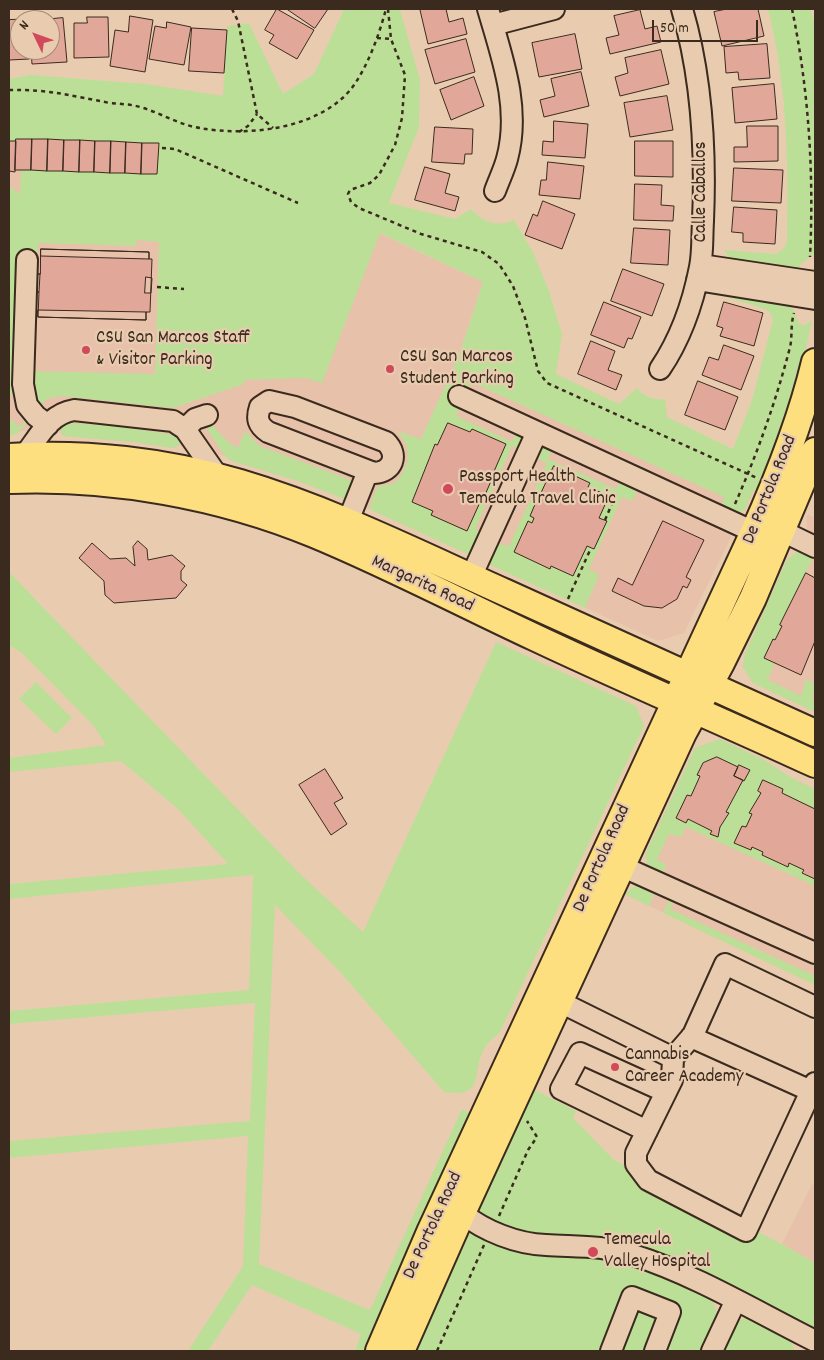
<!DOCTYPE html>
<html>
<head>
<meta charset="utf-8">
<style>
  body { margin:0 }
  #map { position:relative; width:824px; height:1360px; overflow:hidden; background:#e9ccb0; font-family:Dekko,sans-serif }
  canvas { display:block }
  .frame { position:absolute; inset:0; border:10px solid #3b2a1e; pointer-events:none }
  .north { position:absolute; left:10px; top:10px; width:50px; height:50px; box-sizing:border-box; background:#e9ccb0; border:1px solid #a38b76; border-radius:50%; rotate:312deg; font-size:14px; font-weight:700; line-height:20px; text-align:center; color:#3b2a1e }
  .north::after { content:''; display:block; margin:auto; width:18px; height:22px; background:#d1495b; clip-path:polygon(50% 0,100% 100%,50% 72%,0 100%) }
  .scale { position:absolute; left:652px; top:20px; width:106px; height:22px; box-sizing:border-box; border:2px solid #3b2a1e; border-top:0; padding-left:6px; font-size:15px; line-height:18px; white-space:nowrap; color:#3b2a1e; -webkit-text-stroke:4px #e9ccb0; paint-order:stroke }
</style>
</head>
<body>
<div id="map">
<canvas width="824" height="1360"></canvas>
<div class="frame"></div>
<div class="north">N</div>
<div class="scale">50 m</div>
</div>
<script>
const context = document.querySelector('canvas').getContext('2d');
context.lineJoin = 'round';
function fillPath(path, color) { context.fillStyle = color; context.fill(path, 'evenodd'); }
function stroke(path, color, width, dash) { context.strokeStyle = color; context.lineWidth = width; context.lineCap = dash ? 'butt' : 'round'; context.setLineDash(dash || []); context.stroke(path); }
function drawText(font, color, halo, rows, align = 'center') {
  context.font = font + ' Dekko,sans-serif'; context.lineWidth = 4.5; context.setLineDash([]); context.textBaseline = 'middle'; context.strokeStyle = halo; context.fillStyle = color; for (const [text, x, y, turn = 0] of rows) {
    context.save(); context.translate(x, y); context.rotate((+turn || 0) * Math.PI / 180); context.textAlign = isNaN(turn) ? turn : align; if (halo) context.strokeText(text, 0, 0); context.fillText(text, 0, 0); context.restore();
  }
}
const built = new Path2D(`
  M9,110L108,112L379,233L483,282L459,355L754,490L745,510L741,511L729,531L731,537L684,633L658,641L356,503L298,481L232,461L225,456L179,445L171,448L134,442L63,436L60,432L21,431L9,436Z
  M808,514L815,518V712L753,683L743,667L745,654L787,559L798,552L803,541L807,530L806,520Z
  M720,739L762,759L792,778L815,789V985L624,894L637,885L647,862L645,855L695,748Z
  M812,1184L815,1186V1263L782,1244Z`);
const green = new Path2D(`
  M344,9H400L420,80L419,127L389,203L455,219L471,209C483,222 497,228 514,220L533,252L549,291L562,334L556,374L619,404L637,388C644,397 653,400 665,399L667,417L733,449L752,400L773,320L770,313L765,309L723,296L724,290L795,302L793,309L799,324L805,325L812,320L798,386L759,492L753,490L745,510L741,511L738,516L721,506L724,497L471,382L456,416L512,442L517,432L528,437L521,450L512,446L475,529L482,533L474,557L369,509L377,487L395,483C410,467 413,448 397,431L421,439L459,355L483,282L380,233L322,383L305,378L244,380V384L173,408L63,396L49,398L36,408L31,371L155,374L159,242L137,240L136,246L38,243L37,260L15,393L9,397V187L15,189V192L20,193L21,170L157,174L158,143L16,139V141H9V79L30,75L146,84L223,96L227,26L249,23L283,94L314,74Z
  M768,9H811L815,28V253L800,265L799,273L728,262V256L724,250L776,254L783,249L787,242C788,159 788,90 768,9Z
  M9,418L19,427L25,421L27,423L18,433L9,436Z
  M208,421L228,442L238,448L245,431L260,446L353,481L347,500L298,481L232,461L225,456L203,423Z
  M68,423L115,426L176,435L180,442L177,447L171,448L134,442L63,436L60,429Z
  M543,445L552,449L548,459L616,489L621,480L638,489L632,501L622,497L589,569L599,575L585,608L488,564L498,544L509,546L547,463L536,458Z
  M799,551L813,558L780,625L782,626L775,640L773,639L764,658L774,663L768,680L801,696L806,679L815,684L812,700L815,702V712L753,683L743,667L745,654L787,559Z
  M9,572L300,874L363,932L496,642L636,706L644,726L500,1032C495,1037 487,1043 484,1049C471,1074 486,1098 444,1092L341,973L275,905L259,1264L370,1310L462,1109L477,1117L373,1351H355L361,1334L252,1285L208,1351H188L243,1266L248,1136L9,1158V1141L250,1121L255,1003L9,1024V1011L249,990L253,875L9,899V884L228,864L178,809L121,761L9,772V758L106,745L93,725L22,653L9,645Z
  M36,682L72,718L56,734L19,699Z
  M720,739L762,759L792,778L815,789V886L686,827L681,837L669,834L657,860L666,864L664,873L662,874L646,866L647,862L645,855L695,748Z
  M637,885L654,895L649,906L624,894Z
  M670,899H675L670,909L815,976V985L663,913Z
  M535,1090L576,1111L573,1118L614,1160L782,1244L815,1263V1330L636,1246L594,1237L533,1235L485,1219L476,1208Z
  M468,1232L487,1239L629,1262L710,1299C726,1313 708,1336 701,1351H412Z
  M745,1318L752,1319L790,1339L795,1351H721L734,1324Z`);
const building = new Path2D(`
  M277,9L314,30L297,59L269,43L274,35L265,30Z
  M287,9H328L315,28Z
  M425,9H446L449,22L463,18L467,34L428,44L420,10Z
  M727,9H758L764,36L722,46L714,12Z
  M640,10L645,29L657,26L661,42L610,54L606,38L619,35L614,16Z
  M130,16L153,20L145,72L110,66L115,30L128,32Z
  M87,17H108L109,57L74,58V23H87Z
  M63,18L67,62L32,64L31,50H50V20H38Z
  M26,19L20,20V50H28L29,59L9,60V20Z
  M167,22L191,27L184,65L149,59L155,26L166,28Z
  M192,28L227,30L224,73L189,71Z
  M575,34L582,69L539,77L532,43Z
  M466,39L475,72L435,84L425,50Z
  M767,44L770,78L739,80L738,72L726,73L724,47Z
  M661,50L669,84L620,96L615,77L628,73L625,58Z
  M581,72L589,106L544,117L540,100L555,96L551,79Z
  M474,77L484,106L451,120L440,90Z
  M774,84L777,119L735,123L732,88Z
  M667,96L673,130L630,137L624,103Z
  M554,121L588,124L585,158L542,155L543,141L553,142Z
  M747,126H778V161L734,162V147H747Z
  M435,127L473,129L472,154H465L464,164L432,162Z
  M16,139H32L31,170H15Z
  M32,139H48L47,171L31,170Z
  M48,139L64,140L63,171H47Z
  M64,140H80L79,172L63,171Z
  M80,140L95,141L94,172H79Z
  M9,141H16L15,172L9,171Z
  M95,141H111L110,173L94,172Z
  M111,141L126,142L125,173H110Z
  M635,141H673V177L635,176Z
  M126,142L142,143L141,174L125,173Z
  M142,143H159L157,174H141Z
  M548,162L584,166L580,199L539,195L541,180H546Z
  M425,167L450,174L445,193L459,197L455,211L415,200Z
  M734,168L783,170L781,203L732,201Z
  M635,184L662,185L661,205L674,206L673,221L634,220Z
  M543,201L575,214L562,249L525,235L533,214L537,216Z
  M734,207L777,210L775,244L743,242V233L732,232Z
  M634,228L670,230L668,265L631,263Z
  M41,249L149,252V259H152L150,312H146V320L38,317L39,292H33L34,274H40Z
  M41,249L149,252V259L41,256Z
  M623,269L664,284L652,316L611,301Z
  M34,274H40L39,292H33Z
  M146,277L152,278L151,293H145Z
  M604,302L641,317L632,339L628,338L624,348L591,335Z
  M724,302L763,313L754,346L720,336L723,328L717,326Z
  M38,310L146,312V320L38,317Z
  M591,341L615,351L608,370L622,375L616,390L578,374Z
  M724,345L754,356L741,390L702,375L709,357L718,360Z
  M698,381L738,397L725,430L685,415Z
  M448,423L470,432L472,429L506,444L492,476L489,474L487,479L491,481L485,495L481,493L478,498L481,500L467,531L431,515L433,511L412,502L435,444L437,445Z
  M554,466L590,483L588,487L609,496L599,518L607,521L594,549L587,546L573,576L551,566L550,569L514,552L528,521L532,523L534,518L530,516L536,502L540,504L542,500L539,498Z
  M663,521L704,540L686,577L691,580L687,588L683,586L677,599L662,608L644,606L612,591L618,578L632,585Z
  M138,541L147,549L148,560L172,555L185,566L181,571V580L187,585L176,598L114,603L105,595L104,581L79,558L92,543L110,559L126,558L135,566L133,547Z
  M806,573L815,578V641L801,675L764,658L773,639L775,640L782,626L780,625Z
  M717,757L738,767L734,776L743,780L726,812L729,813L720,827L718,837L710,834L712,831L688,819L686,823L676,818L687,795L691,796L700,776L697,775L703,763Z
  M739,765L750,770L744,781L734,776Z
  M325,769L343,798L334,803L347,824L331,835L299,785Z
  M763,780L783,789L782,793L815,809V879L802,873L804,870L789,863L788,867L762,855L763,852L752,847L751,850L734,843L742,826L746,827L752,814L749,813L761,793L758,791Z`);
const path = new Path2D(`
  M232,9L238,21L257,114L273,128
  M388,9L391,39L405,75L402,118L395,145L379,175L370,183L350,190L348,194L351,202L359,208L421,234L482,252L499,264L513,286L525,318L538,371L547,383L757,478
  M792,9C809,91 814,174 810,257
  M377,38L391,39
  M9,90C49,89 72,96 110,103C120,104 130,104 140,107C161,113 179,125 200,128C248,137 323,129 354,85C369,63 379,35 386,9
  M239,132L248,126L257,114
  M162,148L175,149L298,203
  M157,287L184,289
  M735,504C757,454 775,404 789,351C793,339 790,326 794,313
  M605,520L617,492
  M568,599L591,548
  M499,1216L528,1150L537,1137L527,1121
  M437,1351L484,1245`);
const minor = new Path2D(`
  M488,9C502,57 521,108 507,159C504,170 499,180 495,191
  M493,25L554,9
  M27,260L23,384L27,405L36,416L48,425
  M701,265L815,282
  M697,280L815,299
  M660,369C681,338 693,303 700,267C703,252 702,236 703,221C706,151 702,77 682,9
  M459,396L754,532
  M269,401L295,407L386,442C399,455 393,472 374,473L268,432C258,425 256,419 260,407Z
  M185,429L195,419L207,415
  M24,456C39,437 49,414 74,410L173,421L185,429L219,478
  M348,521L368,471
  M782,531L815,547
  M471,577L537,432
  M621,866L815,953
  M560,1002L673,1058L672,1080L636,1153V1164L648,1180L746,1231L811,1091
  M691,1037L811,1091L815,1083
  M673,1058L693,1035L725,964L815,1007
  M647,1131L561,1089L580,1053L666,1092
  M462,1213C484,1231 517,1244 546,1245C577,1247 602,1245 633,1255C694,1274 757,1312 815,1341
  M611,1351L632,1297L670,1312L655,1351
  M712,1351L735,1302`);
const major = new Path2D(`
  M9,457C85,452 166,461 240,483C331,510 417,553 504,592C608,639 712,686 815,733
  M9,480C111,476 219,495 314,534C389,565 461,603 534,637C627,681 722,721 815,764
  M379,1351L431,1230L754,532C779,476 801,421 815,362
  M401,1351L462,1213L683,733L721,663L753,598L815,451`);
const markers = [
  [86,350,5,"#d1495b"],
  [390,369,5,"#d1495b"],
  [448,489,6,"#d1495b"],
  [615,1067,5,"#d1495b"],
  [593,1252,6,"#d1495b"]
];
const streetNames = [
  ["Calle Caballos",702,192,-90],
  ["De Portola Road",771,490,-68],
  ["Margarita Road",422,585,25],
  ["De Portola Road",603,859,-66],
  ["De Portola Road",434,1226,-65]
];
const poiNames = [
  ["CSU San Marcos Staff",96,339],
  ["& Visitor Parking",96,361],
  ["CSU San Marcos",400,358],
  ["Student Parking",400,380],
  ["Passport Health",459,478],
  ["Temecula Travel Clinic",459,500],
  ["Cannabis",625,1056],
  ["Career Academy",625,1078],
  ["Temecula",604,1241],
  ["Valley Hospital",604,1263]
];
fillPath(built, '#e7c1a9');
fillPath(green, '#bcdf98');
fillPath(building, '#e1a89a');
stroke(building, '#3b2a1e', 1);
stroke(minor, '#3b2a1e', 24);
stroke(major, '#3b2a1e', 30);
stroke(path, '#3b2a1e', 2.5, [4, 4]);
stroke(minor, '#e9ccb0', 20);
stroke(major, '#fddf80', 26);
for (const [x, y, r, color] of markers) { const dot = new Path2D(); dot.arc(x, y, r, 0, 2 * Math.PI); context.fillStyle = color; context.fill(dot); stroke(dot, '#e9ccb0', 2); }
drawText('19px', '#3b2a1e', '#e9ccb0', streetNames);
drawText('19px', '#3b2a1e', '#e9ccb0', poiNames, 'left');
</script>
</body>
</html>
